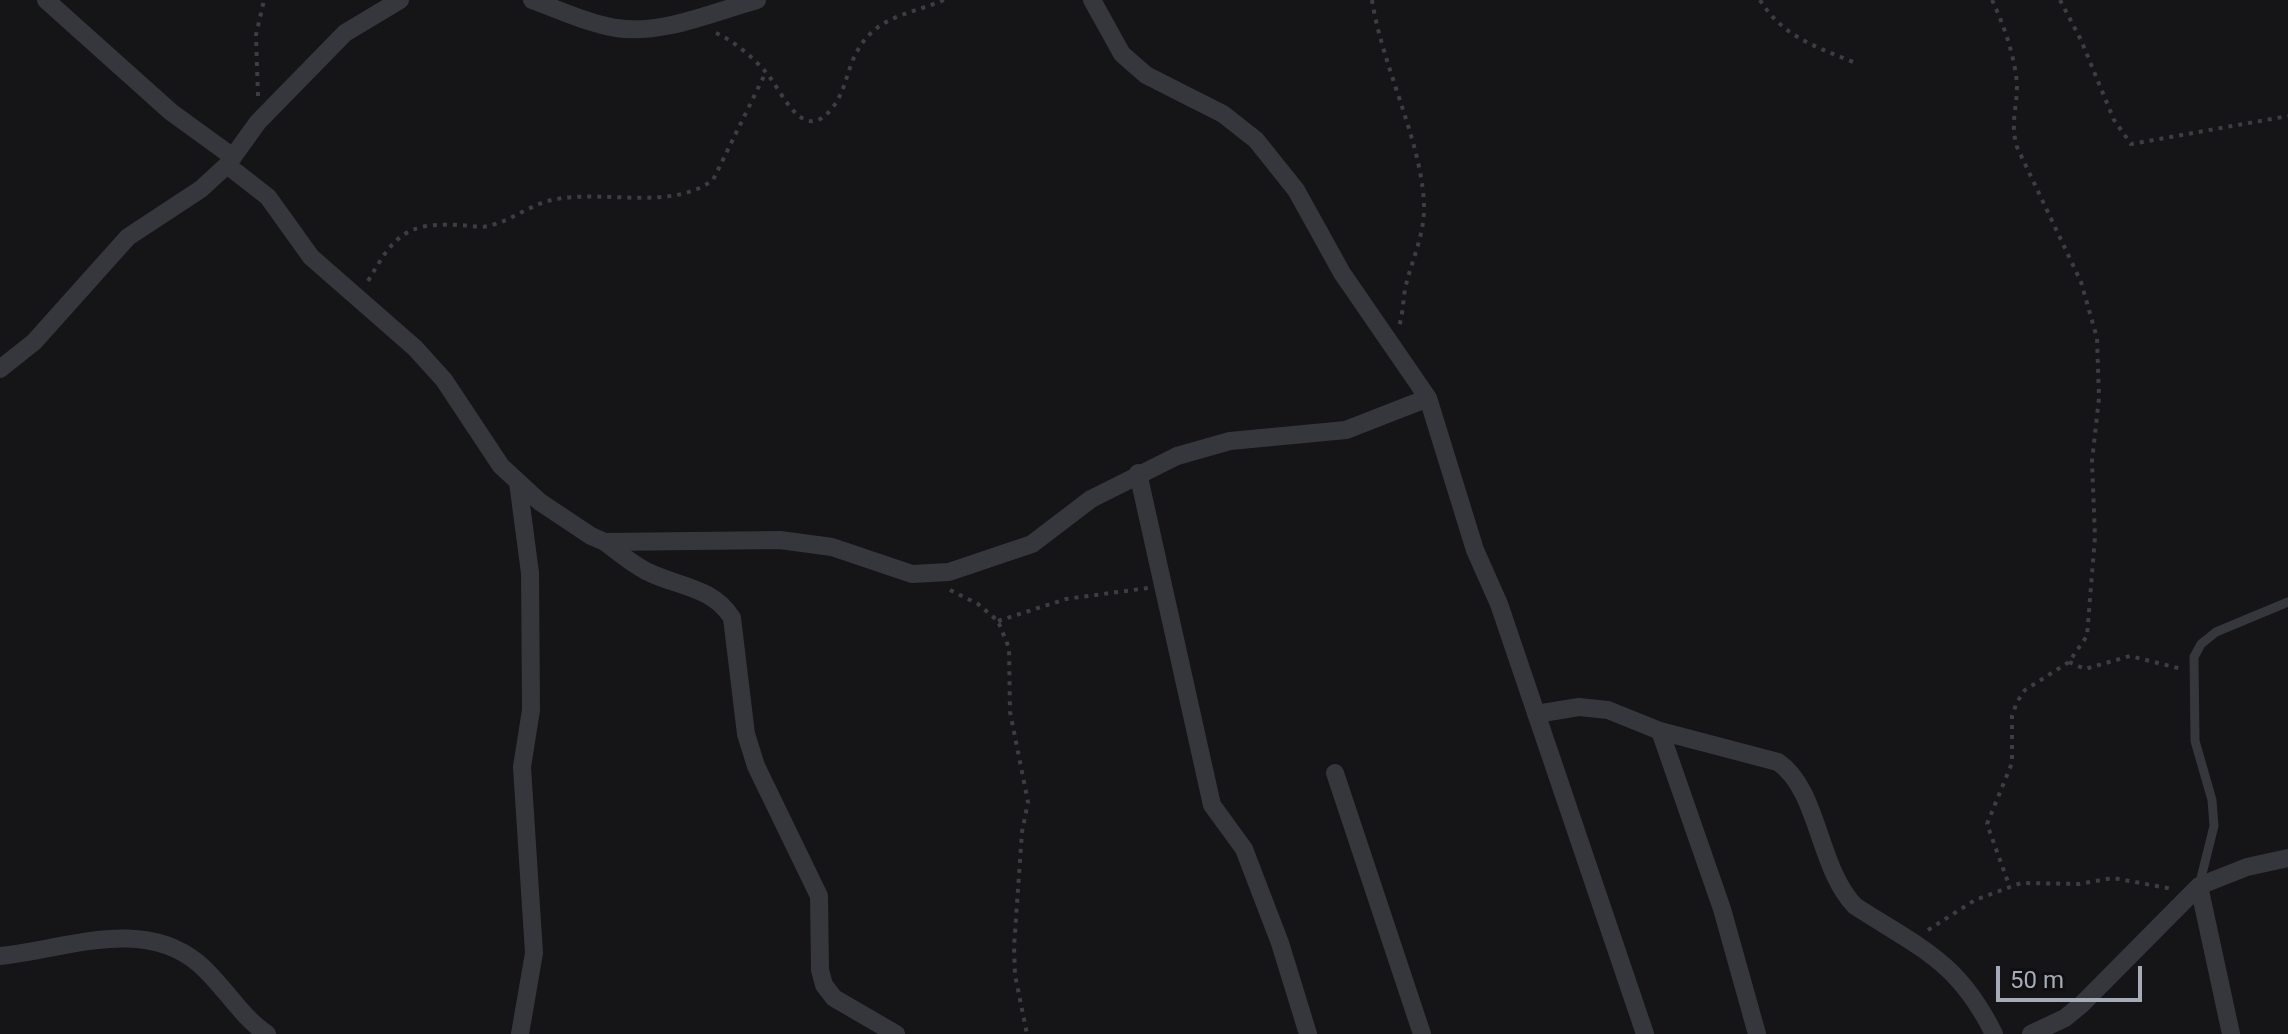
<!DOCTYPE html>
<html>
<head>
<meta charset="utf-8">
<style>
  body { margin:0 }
  #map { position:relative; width:2288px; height:1034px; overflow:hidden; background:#151517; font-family:Roboto,sans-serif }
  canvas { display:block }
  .scale { position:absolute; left:1996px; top:966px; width:146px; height:36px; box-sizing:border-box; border:4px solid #a6abb8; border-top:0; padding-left:10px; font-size:24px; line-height:28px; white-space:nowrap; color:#a6abb8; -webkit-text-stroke:6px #101012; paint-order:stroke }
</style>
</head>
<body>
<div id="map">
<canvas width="2288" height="1034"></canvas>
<div class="scale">50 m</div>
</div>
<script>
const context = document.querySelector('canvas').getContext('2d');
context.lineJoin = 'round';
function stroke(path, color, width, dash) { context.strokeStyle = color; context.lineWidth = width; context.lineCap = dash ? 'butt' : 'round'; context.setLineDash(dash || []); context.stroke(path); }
const path = new Path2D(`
  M1372,0C1382,67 1425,148 1424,211C1423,239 1411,262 1405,289C1403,301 1403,314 1399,326
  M1760,0C1782,36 1816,47 1853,62
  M1992,0C2004,25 2015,57 2017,85C2017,108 2010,124 2017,147L2081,282L2097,338L2099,398L2092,461L2095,537L2087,636L2069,662L2025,690L2017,702L2012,716V763L1987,824L2009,885
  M2060,0L2081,40L2114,120L2131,144L2288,116
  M716,33C734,41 751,56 764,70C782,89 802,148 833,107C843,94 846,78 852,62C871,16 903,17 944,0
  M258,96L256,35L264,0
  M368,281C393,238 404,222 458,225C466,225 474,227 482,227C509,224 530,203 557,199C606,190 671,211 713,180L766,72
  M950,590L978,604L998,621L1009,648L1010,712L1028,802L1022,832L1014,947L1015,975L1027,1034
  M998,621L1066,599L1148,588
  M2069,662L2085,669L2130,656L2182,669
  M1928,930L1975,900L2021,883L2079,884L2113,878L2173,889`);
const lane = new Path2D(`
  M2199,886L2214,826L2212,800L2195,741L2194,657L2201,644L2216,632L2288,602`);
const street = new Path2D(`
  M46,0L171,112L233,157
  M532,0C560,10 587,23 616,28C663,35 713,12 757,0
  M1092,0L1122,54L1146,75L1223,114L1256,140L1296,190L1342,273L1428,398L1475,550L1499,604L1645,1034
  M227,165L268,197L311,257L415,348L444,380L501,466L540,502L591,536L605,542L780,540L832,547L912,574L949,572L1032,544L1091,499L1177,456L1230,441L1346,430L1428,398
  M0,369L34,342L128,237L201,189L227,165L258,122L345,33L400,0
  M1138,473L1212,805L1244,849L1280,943L1308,1034
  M518,482L530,573L531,710L522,767L534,953L520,1034
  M605,542C618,552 631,563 646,571C677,587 712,586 732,618L746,734L756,766L819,896L820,970L824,985L834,998L896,1034
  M1536,714L1579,707L1608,710L1660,731L1778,762C1819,790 1818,868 1855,906C1920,948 1958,961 1994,1034
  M1660,731L1722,909L1757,1034
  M1335,773L1422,1034
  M2199,886L2231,1034
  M0,956C64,950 141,916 198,963C224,985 239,1015 267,1034
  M2031,1034L2065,1018L2082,1004L2199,886L2247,867L2288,858`);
stroke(path, '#3c3e43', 4, [4, 6]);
stroke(lane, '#36373c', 9);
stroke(street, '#36373c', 18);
</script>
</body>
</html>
